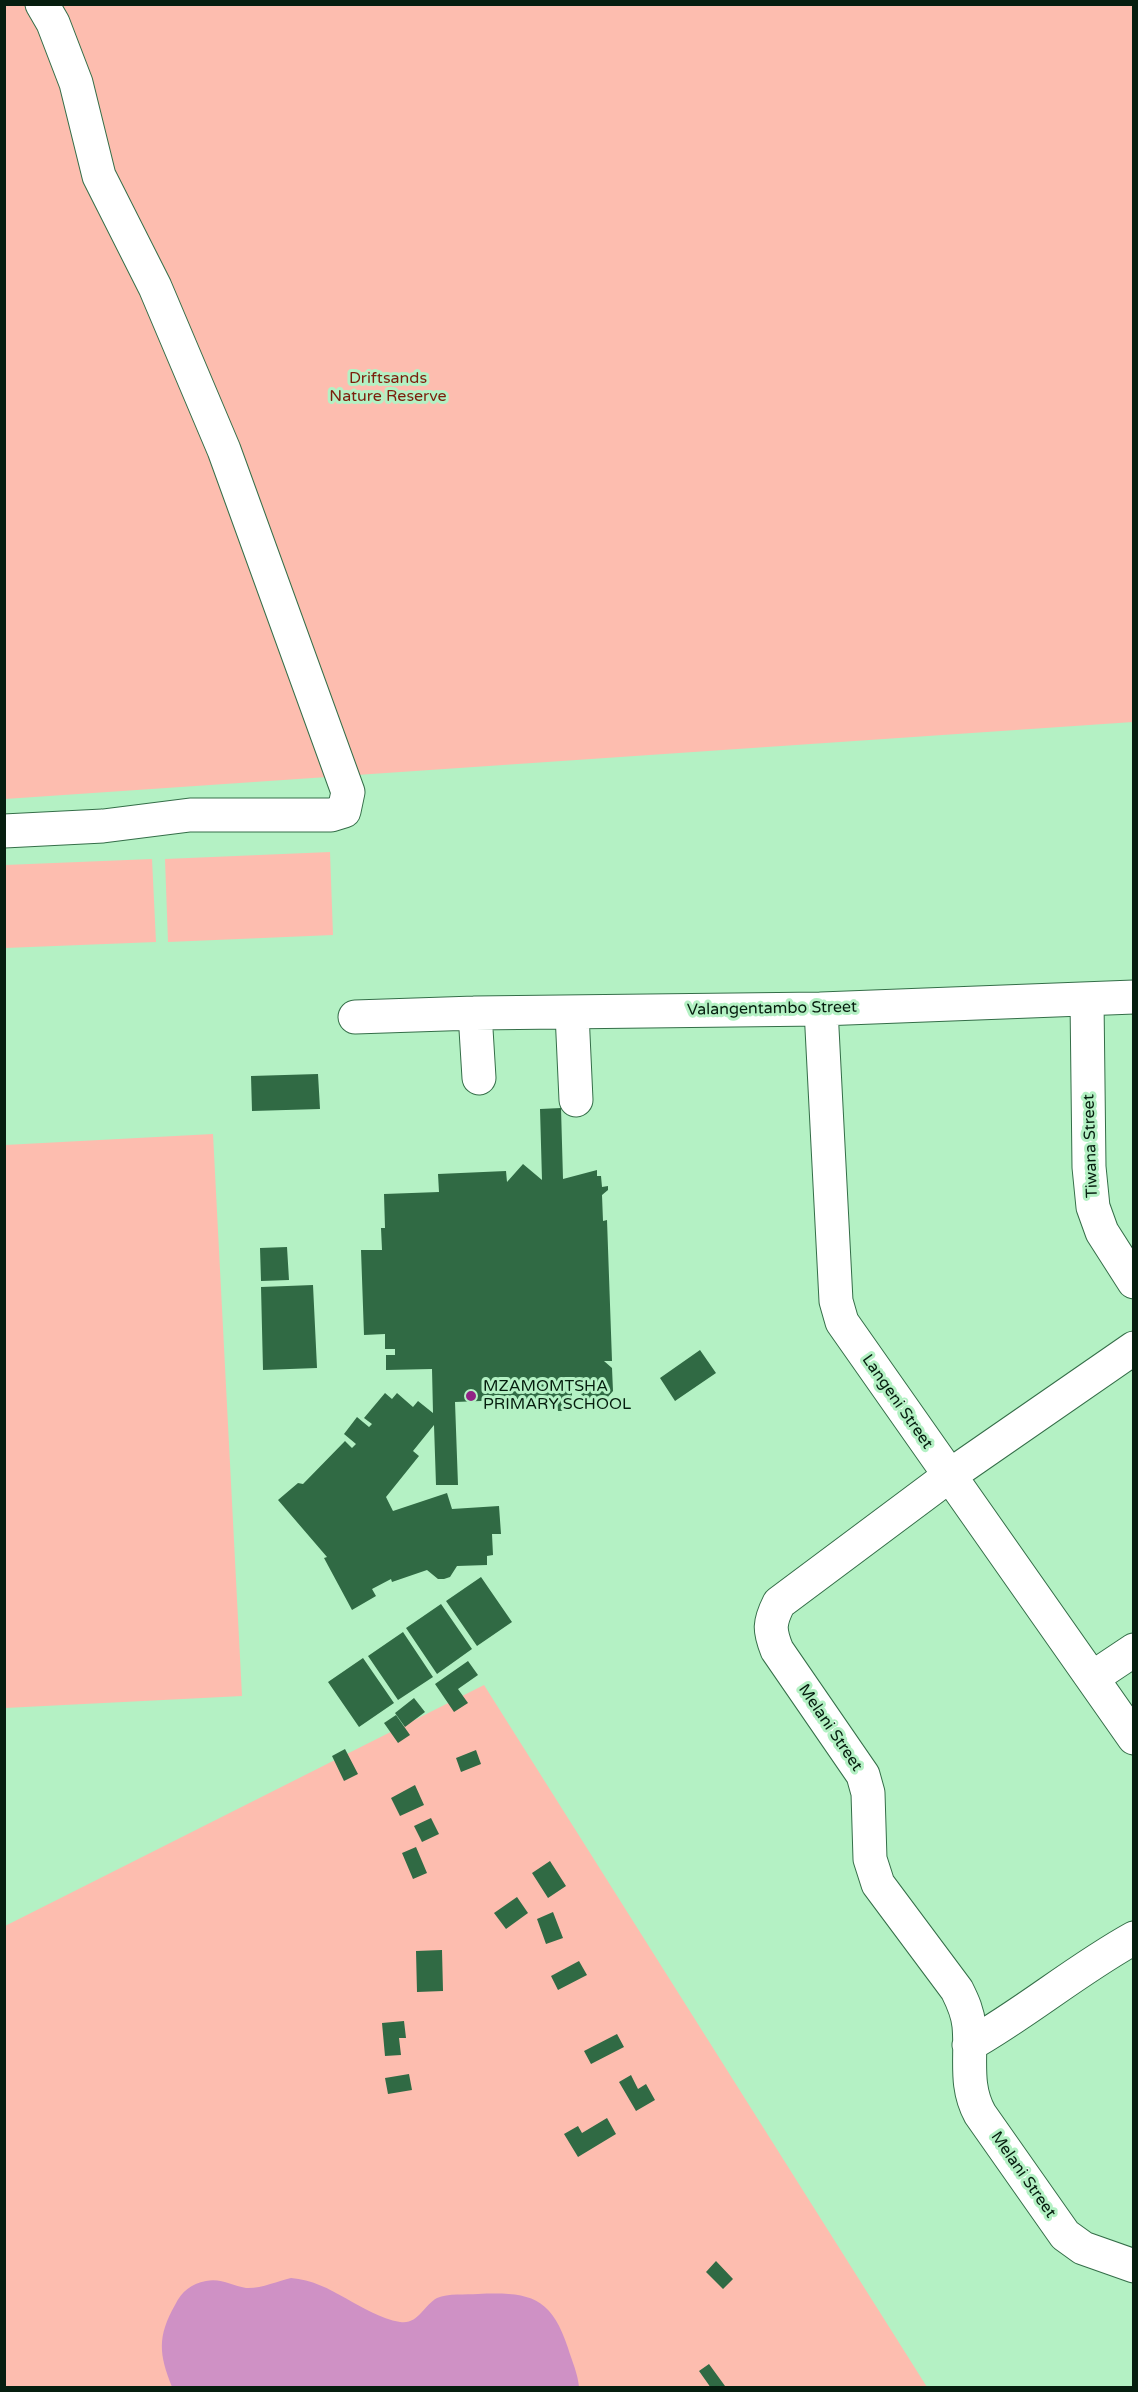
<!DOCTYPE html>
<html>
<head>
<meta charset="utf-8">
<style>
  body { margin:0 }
  #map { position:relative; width:1138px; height:2392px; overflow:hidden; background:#b4f1c4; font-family:"Varela Round",sans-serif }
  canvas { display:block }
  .frame { position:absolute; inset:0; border:6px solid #061e0f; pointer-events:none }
</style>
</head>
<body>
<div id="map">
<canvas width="1138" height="2392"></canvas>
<div class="frame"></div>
</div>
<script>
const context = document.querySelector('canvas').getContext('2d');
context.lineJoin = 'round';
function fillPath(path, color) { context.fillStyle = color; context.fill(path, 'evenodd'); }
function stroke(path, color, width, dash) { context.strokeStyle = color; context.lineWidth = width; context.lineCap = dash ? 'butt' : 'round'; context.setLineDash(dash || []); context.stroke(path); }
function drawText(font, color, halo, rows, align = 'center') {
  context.font = font + ' "Varela Round",sans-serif'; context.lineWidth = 6; context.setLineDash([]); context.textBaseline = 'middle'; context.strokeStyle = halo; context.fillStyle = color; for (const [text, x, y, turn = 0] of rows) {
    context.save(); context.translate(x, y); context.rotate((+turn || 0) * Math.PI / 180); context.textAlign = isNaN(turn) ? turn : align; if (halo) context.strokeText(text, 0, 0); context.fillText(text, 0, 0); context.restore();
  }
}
const green = new Path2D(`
  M5,5H1133V722L5,799Z
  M330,852L333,935L168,942L165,859Z
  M152,859L156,942L5,948V865Z
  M213,1134L242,1696L5,1708V1145Z
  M484,1685L927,2387L5,2388V1926Z`);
const water = new Path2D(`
  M291,2278C332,2281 361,2315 400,2322C418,2325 424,2305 437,2298C448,2293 466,2295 478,2294C529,2292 551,2296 568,2348C572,2361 578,2374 579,2387H172C159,2354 157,2337 175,2305C182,2291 191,2284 206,2281C222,2278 232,2286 246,2288C260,2289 278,2281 291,2278Z`);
const building = new Path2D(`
  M318,1074L320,1109L252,1111L251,1076Z
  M561,1108L563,1179L597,1170V1176H601L602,1187L608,1186V1190L602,1195L603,1221L607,1220L612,1361H604L612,1368L613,1391L607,1398L586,1399L572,1385V1411H558L557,1398L455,1402L458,1485H436L434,1425L413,1451L419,1456L386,1497L393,1511L447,1493L452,1509L499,1506L501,1534H492L493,1555L487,1556V1565L457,1566L450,1577L444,1579H438L427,1570L392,1582L391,1579L372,1589L376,1596L352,1610L324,1558L327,1557L278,1500L298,1483L303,1484L345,1441L352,1448L356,1444L344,1434L357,1417L369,1427L372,1424L364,1418L385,1393L392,1399L397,1393L413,1407L418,1401L433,1413L432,1369L386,1370V1355H395V1349H385V1334L364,1335L361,1250H382L381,1228H385L384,1194L439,1192L438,1174L506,1171L507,1182L523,1164L542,1180L540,1109Z
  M287,1247L289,1280L261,1281L260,1248Z
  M313,1285L317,1368L263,1370L261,1287Z
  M700,1350L716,1373L675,1401L660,1378Z
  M481,1577L512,1622L477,1646L446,1601Z
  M441,1604L472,1649L437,1674L406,1628Z
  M403,1632L433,1677L398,1700L368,1656Z
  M363,1658L394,1703L359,1727L328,1682Z
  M468,1661L478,1675L458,1689L468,1703L454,1712L435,1684Z
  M414,1698L425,1712L405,1727L395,1713Z
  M396,1715L410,1735L398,1743L384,1723Z
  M345,1749L358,1774L344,1781L332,1756Z
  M476,1750L481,1764L461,1772L456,1758Z
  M415,1785L424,1805L400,1816L391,1798Z
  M431,1818L439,1834L422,1842L414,1826Z
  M416,1847L427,1873L413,1879L402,1853Z
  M550,1861L566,1886L548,1898L532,1873Z
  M517,1897L528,1913L506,1929L494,1913Z
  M553,1912L563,1938L546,1944L537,1919Z
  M442,1950L443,1991L417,1992L416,1951Z
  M579,1961L587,1975L558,1990L551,1976Z
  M404,2021L406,2038H399L401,2055L385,2056L382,2023Z
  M617,2034L624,2047L591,2064L584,2051Z
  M409,2074L412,2090L388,2094L385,2078Z
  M631,2075L638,2089L646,2084L655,2100L636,2111L619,2082Z
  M607,2118L616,2134L578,2157L564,2134L578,2126L582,2133Z
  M716,2261L733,2279L723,2289L706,2272Z
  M709,2364L725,2386L723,2388H711L699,2371Z`);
const minor = new Path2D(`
  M4,831L103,826L190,815H331L344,811L348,792L224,450L155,287L99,176L76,83L53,23L42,4
  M1087,1000L1089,1167L1093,1207L1102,1232L1134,1282
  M821,1009L836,1301L842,1322L1134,1738
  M572,1013L576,1100
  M355,1017L475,1013
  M479,1078L475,1013L821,1009L1134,997
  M1134,1348L949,1476L779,1603C769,1623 769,1630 777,1650L863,1775L868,1793L870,1859L878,1884L957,1990C963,2002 968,2013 969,2026C972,2057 964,2085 980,2114L1065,2235L1083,2248L1134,2266
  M1092,1678L1134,1650
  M969,2045C1026,2013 1076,1970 1134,1938`);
const markers = [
  [471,1396,6,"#912385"]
];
const parkNames = [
  ["Driftsands",388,379],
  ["Nature Reserve",388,397]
];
const streetNames = [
  ["Valangentambo Street",772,1009,-1],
  ["Tiwana Street",1091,1146,-92],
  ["Langeni Street",897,1402,55],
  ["Melani Street",830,1728,56],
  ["Melani Street",1023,2175,55]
];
const poiNames = [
  ["MZAMOMTSHA",483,1387],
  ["PRIMARY SCHOOL",483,1405]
];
fillPath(green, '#fdbdaf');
fillPath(water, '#cf91c5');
fillPath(building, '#306a44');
stroke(minor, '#346e48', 35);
stroke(minor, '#fff', 33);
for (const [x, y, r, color] of markers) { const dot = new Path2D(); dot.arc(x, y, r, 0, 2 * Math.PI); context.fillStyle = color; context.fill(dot); stroke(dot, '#b4f1c4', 2); }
drawText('16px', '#7c1e0c', '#b4f1c4', parkNames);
drawText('16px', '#061e0f', '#b4f1c4', streetNames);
drawText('16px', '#061e0f', '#b4f1c4', poiNames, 'left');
</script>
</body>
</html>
